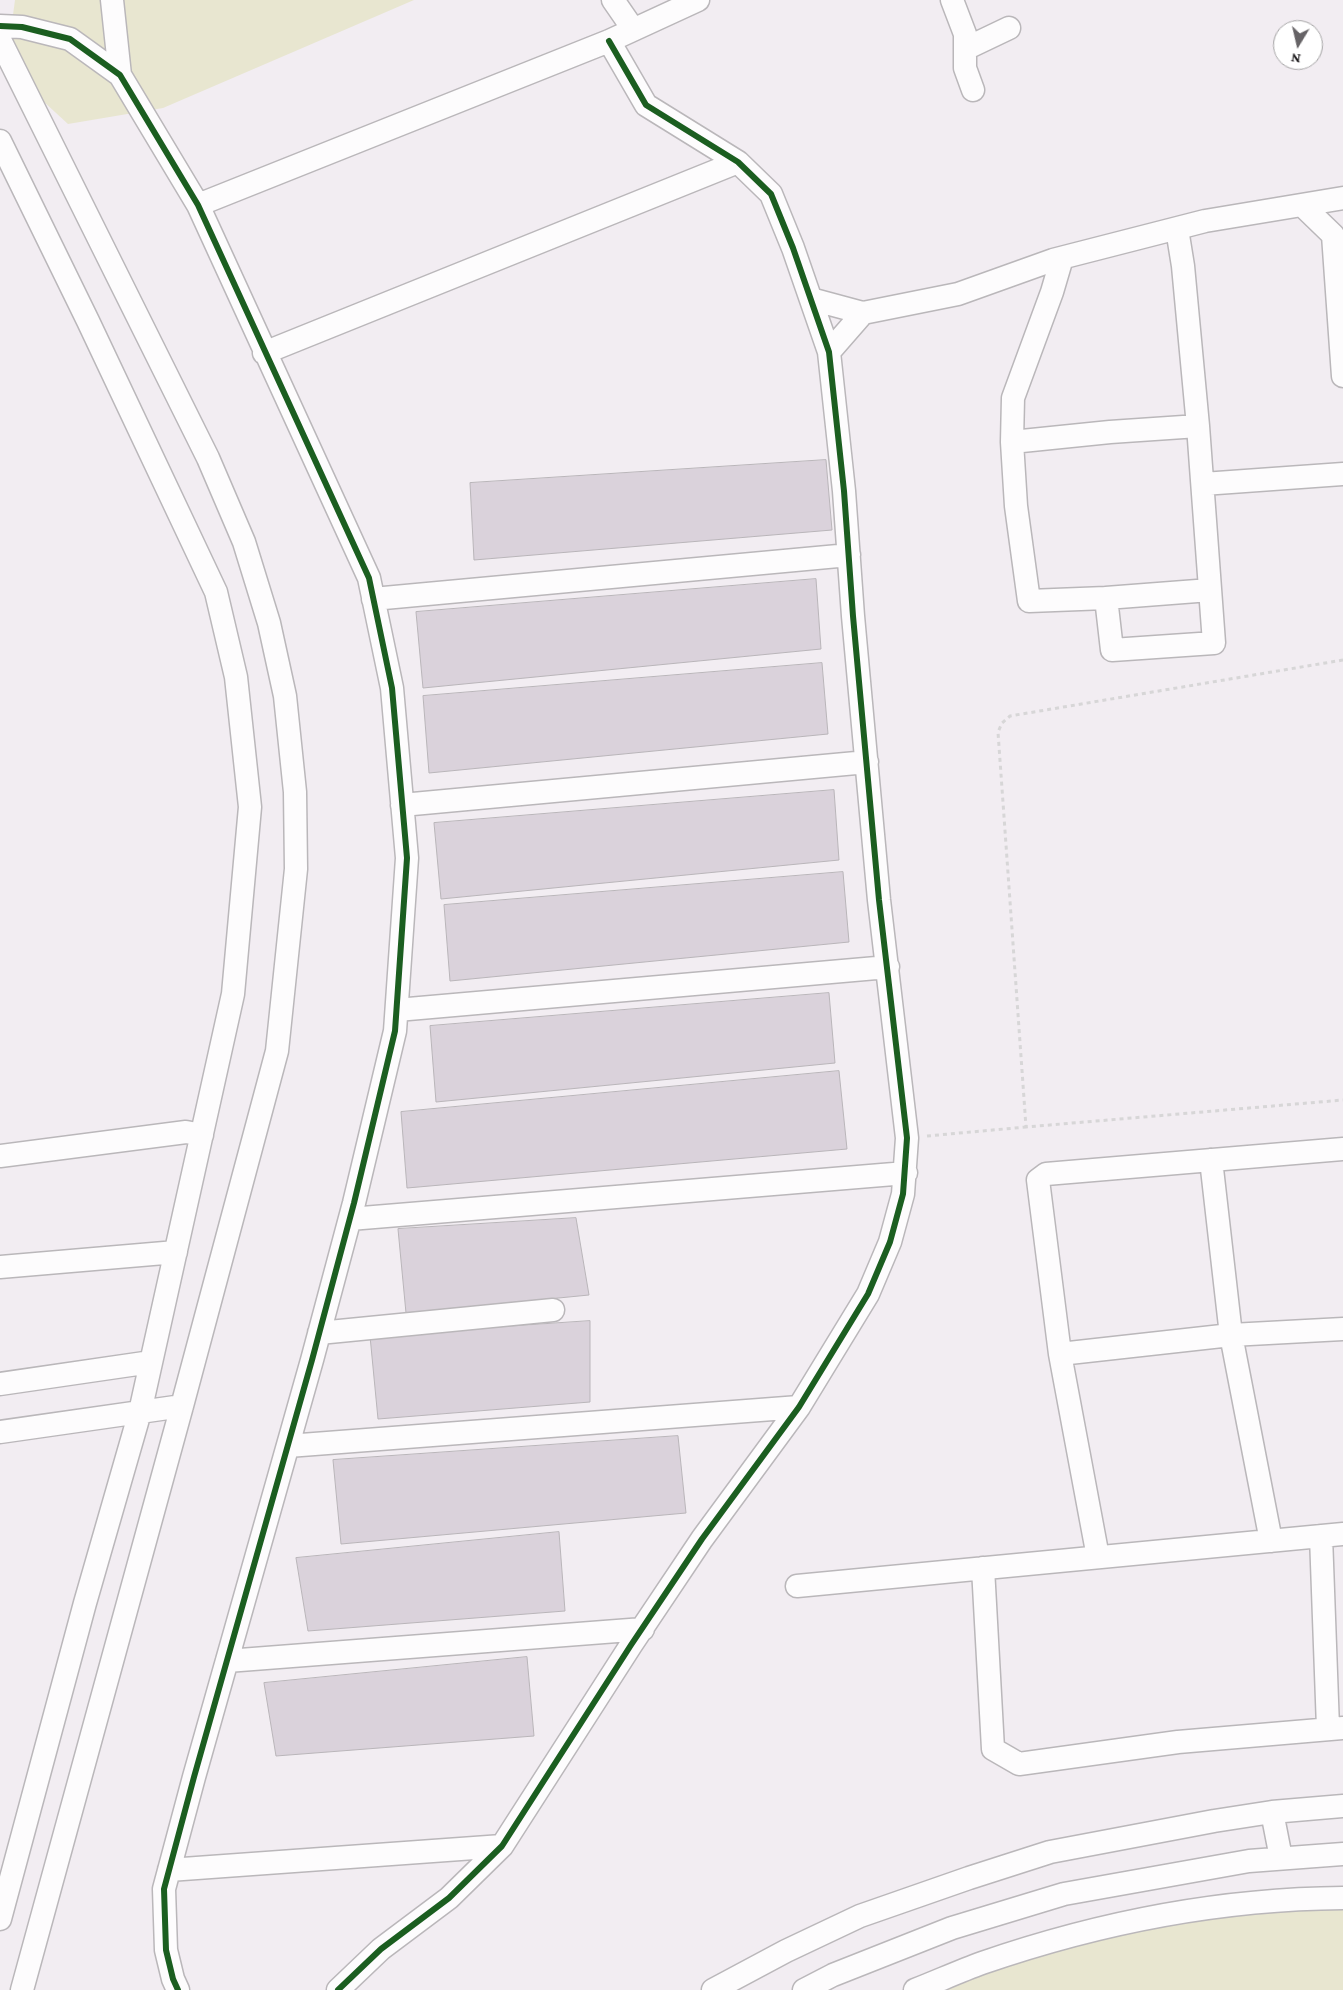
<!DOCTYPE html>
<html>
<head>
<meta charset="utf-8">
<style>
  body { margin:0 }
  #map { position:relative; width:1343px; height:1990px; overflow:hidden; background:#f2edf2; font-family:"Crimson Pro",serif }
  canvas { display:block }
  .north { position:absolute; left:1273px; top:20px; width:50px; height:50px; box-sizing:border-box; background:#fff; border:1px solid #a4a3a4; border-radius:50%; rotate:189deg; font-size:14px; font-weight:700; line-height:20px; text-align:center; color:#1b191b }
  .north::after { content:''; display:block; margin:auto; width:18px; height:22px; background:#666366; clip-path:polygon(50% 0,100% 100%,50% 72%,0 100%) }
</style>
</head>
<body>
<div id="map">
<canvas width="1343" height="1990"></canvas>
<div class="north">N</div>
</div>
<script>
const context = document.querySelector('canvas').getContext('2d');
context.lineJoin = 'round';
function fillPath(path, color) { context.fillStyle = color; context.fill(path, 'evenodd'); }
function stroke(path, color, width, dash) { context.strokeStyle = color; context.lineWidth = width; context.lineCap = dash ? 'butt' : 'round'; context.setLineDash(dash || []); context.stroke(path); }
const green = new Path2D(`
  M15,0H414L163,108L68,124L6,67Z
  M1328,1895H1343V1990H911L1041,1949Z`);
const building = new Path2D(`
  M826,460L832,530L474,560L470,483Z
  M816,579L821,649L423,688L416,612Z
  M822,663L828,734L429,773L423,696Z
  M834,790L839,860L441,899L434,823Z
  M843,872L849,942L450,981L444,905Z
  M829,993L835,1063L436,1102L430,1026Z
  M839,1071L847,1149L407,1188L401,1112Z
  M576,1218L589,1295L406,1313L398,1229Z
  M590,1321V1402L378,1419L370,1336Z
  M678,1436L686,1513L341,1544L333,1460Z
  M559,1532L565,1611L308,1631L296,1558Z
  M527,1657L534,1736L276,1756L264,1683Z`);
const path = new Path2D(`
  M1343,660L1010,716L1002,723L998,732L1026,1127L1343,1100
  M927,1136L1026,1127`);
const minor = new Path2D(`
  M112,0L120,75
  M613,0L633,29
  M952,0L965,34V68L973,90
  M0,26L22,27L70,39L120,75L198,205L369,578L392,688L407,858L395,1031L354,1203L312,1360L194,1777L164,1889L166,1950L173,1979L178,1990
  M0,40L208,458L244,542L269,623L285,696L295,792L296,869L277,1051L182,1406L22,1990
  M965,49L1009,28
  M0,141L88,321L216,592L236,677L250,807L233,994L140,1412L85,1603L0,1919
  M198,205L609,41L698,0
  M1302,205L1333,235L1343,376
  M1177,229L1183,266L1198,426
  M811,299L863,313
  M829,352L863,313L958,294L1053,260L1205,221L1343,198
  M264,353L738,162
  M1012,442L1016,506L1029,601L1106,598L1112,650L1214,643L1198,426L1110,432L1012,442L1013,398L1052,292L1062,258
  M1203,484L1343,474
  M1106,598L1210,590
  M373,599L849,555
  M402,805L867,762
  M397,1010L888,967
  M0,1156L186,1132L202,1135
  M1211,1160L1231,1335L1271,1541
  M350,1219L906,1173
  M0,1267L176,1252
  M319,1333L553,1310
  M1060,1354L1231,1335L1343,1329
  M0,1384L151,1362
  M0,1432L182,1406
  M288,1446L799,1407
  M1321,1536L1328,1728
  M1098,1557L1060,1354L1038,1180L1046,1174L1343,1149
  M983,1568L993,1749L1019,1764L1178,1742L1343,1728
  M797,1586L1343,1534
  M227,1661L643,1629
  M1272,1812L1281,1858
  M169,1870L502,1846
  M338,1990L381,1949L449,1898L502,1846L631,1645L702,1539L799,1407L868,1294L890,1242L903,1194L907,1138L879,900L853,616L844,491L829,352L793,248L771,194L738,162L646,105L609,41
  M713,1990L786,1951L860,1916L969,1878L1050,1852L1214,1821L1272,1812L1343,1806
  M804,1990L833,1975L952,1928L1064,1894L1249,1861L1343,1854
  M915,1990C938,1981 960,1971 982,1963C1098,1923 1220,1899 1343,1898`);
const cycleway = new Path2D(`
  M0,26L22,27L70,39L120,75L198,205L369,578L392,688L407,858L395,1031L354,1203L312,1360L194,1777L164,1889L166,1950L173,1979L178,1990
  M338,1990L381,1949L449,1898L502,1846L631,1645L702,1539L799,1407L868,1294L890,1242L903,1194L907,1138L879,900L853,616L844,491L829,352L793,248L771,194L738,162L646,105L609,41`);
fillPath(green, '#e8e6d0');
fillPath(building, '#dad2db');
stroke(building, '#b9b5b9', 1);
stroke(minor, '#bab7ba', 25);
stroke(path, '#d7d6d7', 3, [4, 4]);
stroke(minor, '#fdfcfd', 22);
stroke(cycleway, '#1b5e20', 6);
</script>
</body>
</html>
